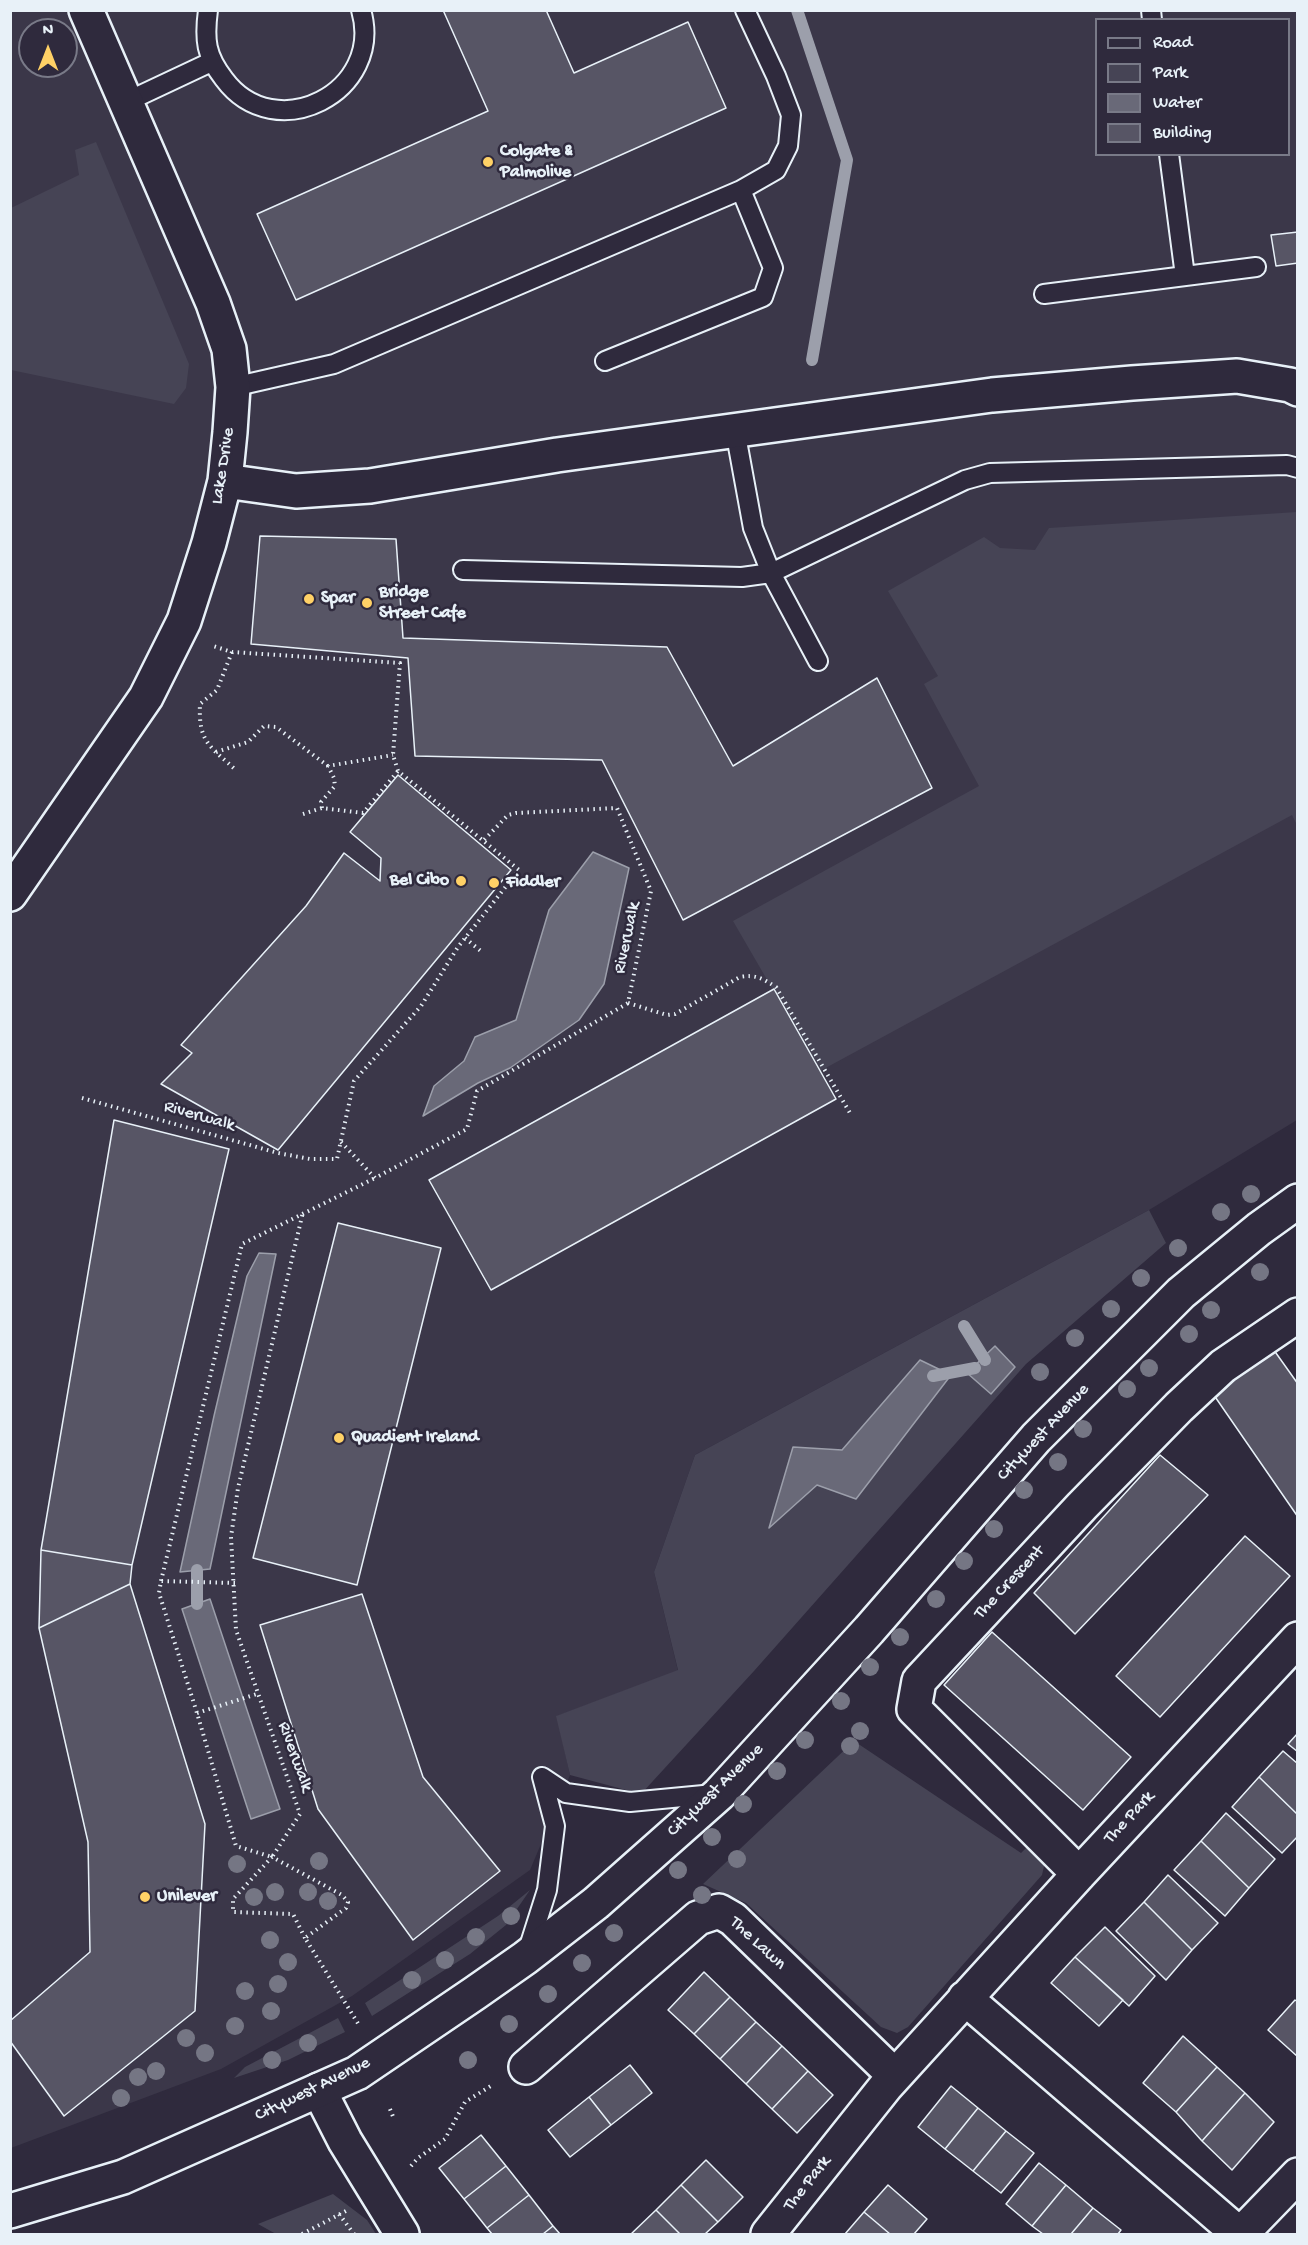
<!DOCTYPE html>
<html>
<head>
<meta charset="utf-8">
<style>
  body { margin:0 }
  #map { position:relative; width:1308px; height:2245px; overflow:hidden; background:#2f2a3d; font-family:"Gochi Hand",sans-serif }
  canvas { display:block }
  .frame { position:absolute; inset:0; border:12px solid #e8f1f8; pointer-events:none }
  .legend { position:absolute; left:1095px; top:18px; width:195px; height:138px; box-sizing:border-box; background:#2f2a3d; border:2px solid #797a88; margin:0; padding:8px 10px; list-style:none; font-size:18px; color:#e8f1f8 }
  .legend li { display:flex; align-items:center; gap:12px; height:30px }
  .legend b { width:30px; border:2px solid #797a88 }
  .north { position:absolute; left:18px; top:18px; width:60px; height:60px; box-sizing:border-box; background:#2f2a3d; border:2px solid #797a88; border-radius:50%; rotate:0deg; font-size:16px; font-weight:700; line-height:24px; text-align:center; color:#e8f1f8 }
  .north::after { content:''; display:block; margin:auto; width:21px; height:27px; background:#ffd166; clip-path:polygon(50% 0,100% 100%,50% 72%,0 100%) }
</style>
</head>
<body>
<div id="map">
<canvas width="1308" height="2245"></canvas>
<div class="frame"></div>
<ul class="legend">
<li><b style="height:8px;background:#2f2a3d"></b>Road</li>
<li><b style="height:16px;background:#464455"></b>Park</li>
<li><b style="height:16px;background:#696978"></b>Water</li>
<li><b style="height:16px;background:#575565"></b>Building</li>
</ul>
<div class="north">N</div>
</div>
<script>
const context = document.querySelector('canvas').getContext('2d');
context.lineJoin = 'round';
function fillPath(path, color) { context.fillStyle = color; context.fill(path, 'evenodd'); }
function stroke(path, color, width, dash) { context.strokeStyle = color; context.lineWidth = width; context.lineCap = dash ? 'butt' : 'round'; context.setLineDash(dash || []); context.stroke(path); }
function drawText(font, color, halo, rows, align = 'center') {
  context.font = font + ' "Gochi Hand",sans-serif'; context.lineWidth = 5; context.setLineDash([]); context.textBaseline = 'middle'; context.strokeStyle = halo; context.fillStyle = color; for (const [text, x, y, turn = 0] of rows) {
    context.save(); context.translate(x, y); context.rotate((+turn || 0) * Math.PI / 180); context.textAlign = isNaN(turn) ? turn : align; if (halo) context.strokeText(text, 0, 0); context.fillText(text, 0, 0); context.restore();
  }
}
const built = new Path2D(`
  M11,11H1297V1120L1149,1210L695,1455L654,1572L678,1671L557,1716L570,1775L530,1870L352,1996L221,2069L11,2148ZM1096,20H1288V154H1096ZM30,30H66V66H30Z`);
const green = new Path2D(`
  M96,142L189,364L186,388L174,404L11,370V208L79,175L75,150Z
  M1297,512V825L1292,815L820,1071L733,921L979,786L924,684L938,676L888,591L984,537L1000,548L1035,550L1049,528Z
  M1149,1210L1166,1243L1026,1364L754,1671L641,1794L570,1775L556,1716L678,1670L654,1572L695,1455Z
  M854,1741L1021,1853L1030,1844L1045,1862L1042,1875L908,2027L897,2033L881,2027L746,1903L703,1884Z
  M530,1890L506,1925L470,1954L372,2016L365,2003L498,1916Z
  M338,2018L345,2032L288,2060L234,2078L245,2067Z
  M333,2194L367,2220L376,2234H276L258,2224Z`);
const water = new Path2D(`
  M593,852L629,868L604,984L579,1020L510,1068L478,1083L423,1116L434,1086L464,1061L475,1037L516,1020L549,910Z
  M259,1253L276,1254L210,1569L180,1572L214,1416L247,1276Z
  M995,1346L1015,1367L991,1394L967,1373Z
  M920,1360L951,1375L856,1499L817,1485L769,1528L793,1447L842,1450Z
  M210,1599L280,1809L251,1819L182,1609Z`);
const stream = new Path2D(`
  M797,10L847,160L812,360
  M964,1326L985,1360
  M933,1376L975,1368
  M197,1604V1570`);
const building = new Path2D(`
  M443,10H546L574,73L688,22L726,108L296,300L257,214L488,111Z
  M1298,232V263L1276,266L1271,235Z
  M260,536L396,539L403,638L667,647L733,766L877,678L932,788L683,920L602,760L415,756L408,658L251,644Z
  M398,775L511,870L278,1150L161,1084L192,1053L181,1045L306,906L344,853L380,881L381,858L350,832Z
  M774,989L836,1099L491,1290L429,1180Z
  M114,1120L229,1149L132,1565L41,1550Z
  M338,1223L441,1248L357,1585L253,1558Z
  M1271,1346L1298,1384V1517L1209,1388Z
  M1160,1455L1208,1495L1075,1634L1034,1593Z
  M1245,1536L1290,1576L1160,1717L1116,1676Z
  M41,1550L132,1565L130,1584L39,1628Z
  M130,1584L205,1824L195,2011L64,2116L10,2041V2021L90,1952L88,1842L39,1628Z
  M362,1594L423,1777L500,1871L413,1940L318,1809L260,1625Z
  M992,1632L1131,1757L1083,1810L944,1685Z
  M1298,1733V1752L1288,1744Z
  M1283,1751L1298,1764V1815L1259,1777Z
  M1259,1777L1298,1815V1836L1282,1853L1232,1807Z
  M1226,1813L1275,1859L1249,1888L1201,1841Z
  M1201,1841L1249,1888L1225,1916L1174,1870Z
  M1168,1875L1218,1923L1192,1950L1144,1902Z
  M1144,1902L1192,1950L1166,1980L1116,1931Z
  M1105,1927L1155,1976L1129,2006L1075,1957Z
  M1075,1957L1123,2000L1099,2026L1051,1983Z
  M704,1972L730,1997L694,2034L668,2010Z
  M730,1997L756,2022L720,2059L694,2034Z
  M1295,2000L1298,2002V2057L1268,2030Z
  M756,2022L782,2046L746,2084L720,2059Z
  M1183,2036L1217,2067L1176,2112L1143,2083Z
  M782,2046L808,2071L772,2109L746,2084Z
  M630,2065L652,2093L611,2125L589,2097Z
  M1217,2067L1245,2093L1202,2141L1176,2112Z
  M808,2071L833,2095L797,2133L772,2109Z
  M951,2086L978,2108L945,2149L918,2127Z
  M1245,2093L1274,2122L1232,2170L1202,2141Z
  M589,2097L611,2125L570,2157L548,2130Z
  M978,2108L1006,2131L973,2171L945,2149Z
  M1006,2131L1034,2153L1001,2193L973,2171Z
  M481,2135L506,2166L464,2199L439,2168Z
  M706,2160L743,2197L718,2222L681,2185Z
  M1039,2163L1066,2185L1032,2226L1006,2204Z
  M506,2166L529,2195L487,2228L464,2199Z
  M681,2185L718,2222L705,2234H680L656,2210Z
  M888,2185L927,2219L914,2234H890L864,2212Z
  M1066,2185L1093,2208L1071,2234H1043L1032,2226Z
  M529,2195L553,2226L543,2234H492L487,2228Z
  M1093,2208L1121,2230L1118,2234H1071Z
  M656,2210L680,2234H631Z
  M864,2212L890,2234H845Z
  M553,2226L560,2234H543Z`);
const path = new Path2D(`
  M232,652L217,690L200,704C198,743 211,747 237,771
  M216,752L248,742L264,726L276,727L328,766
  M322,808L321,802L335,786L334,778L328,766L393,755
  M303,814L322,808L363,813L398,771
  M465,938L482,952
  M628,1003L667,1015L675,1014L740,977C756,974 763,979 776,987L850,1113
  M82,1098L278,1153L310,1159H337L354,1081L421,1006L458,947L519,870L398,771L393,755L400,663L232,652L213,646
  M341,1142L375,1178L467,1129L477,1091L628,1003L651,891L617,808L516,813L508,815L484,840
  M161,1581L242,1244L375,1178
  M235,1583L161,1581L159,1593L197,1713L236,1846L272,1857L300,1814L236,1630L231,1537L238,1488L303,1212
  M197,1713L257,1694
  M305,1938L293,1914L233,1912V1899L272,1857L342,1895L348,1902L346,1908L305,1938L359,2025
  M390,2109L394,2119
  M411,2166L418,2158L445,2139L465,2102L494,2084
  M339,2214L354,2234
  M302,2234L346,2211`);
const service = new Path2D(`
  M208,10C204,40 206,56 224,79C275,148 385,92 361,10
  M1151,10L1152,20
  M126,102L211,62
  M1169,154L1185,276
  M1044,294L1256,267
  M605,361L763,297L773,268L741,190
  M233,387L334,364L741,190L776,170L788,146L791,115L776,76L745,10
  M735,430L753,528L771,573L818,661
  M463,570L742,577L771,573L965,480L990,473L1287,465L1298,468
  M542,1777L566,1793L630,1802L714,1794
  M527,1953L547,1890L555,1826L542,1777`);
const minor = new Path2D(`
  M225,481L296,491L370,486L557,455L992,395L1132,383L1237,376L1290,385L1298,389
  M10,894L146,697L184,621L209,543L225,481L230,432L233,387L229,349L213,303L86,10
  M1079,1874L914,1709L919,1681L1082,1506L1179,1407L1223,1366L1298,1315
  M965,1998L1239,2234
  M526,2067L698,1918L719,1911L733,1919L895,2076
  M319,2090L345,2141L402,2234
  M768,2234L886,2086L1079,1874L1298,1639
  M1241,2234L1298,2175`);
const secondary = new Path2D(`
  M10,2211L123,2177L357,2073L475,1993L525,1958L596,1903L719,1794L869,1630L1036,1438L1181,1293L1259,1229L1298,1201`);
const trees = [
  [1251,1194],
  [1221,1212],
  [1178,1248],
  [1260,1272],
  [1141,1278],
  [1111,1309],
  [1211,1310],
  [1189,1334],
  [1075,1338],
  [1149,1368],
  [1040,1372],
  [1127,1389],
  [1083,1429],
  [1058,1462],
  [1024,1490],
  [994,1529],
  [964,1561],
  [936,1599],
  [900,1637],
  [870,1667],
  [841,1701],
  [860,1731],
  [805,1740],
  [850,1746],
  [777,1771],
  [743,1804],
  [712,1837],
  [737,1859],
  [319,1861],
  [237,1864],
  [678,1870],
  [275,1892],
  [308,1892],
  [702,1895],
  [254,1897],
  [328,1901],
  [511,1916],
  [614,1933],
  [476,1937],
  [270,1940],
  [445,1960],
  [288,1962],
  [582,1963],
  [412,1980],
  [278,1984],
  [245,1991],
  [548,1994],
  [271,2011],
  [509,2024],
  [235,2026],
  [186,2038],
  [308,2043],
  [205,2053],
  [272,2060],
  [468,2060],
  [156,2071],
  [138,2077],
  [121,2098]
];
const markers = [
  [488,162,6,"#ffd166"],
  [309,599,6,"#ffd166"],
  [367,603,6,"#ffd166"],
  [461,881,6,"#ffd166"],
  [494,883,6,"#ffd166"],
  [339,1438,6,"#ffd166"],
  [145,1897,6,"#ffd166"]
];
const poiNames = [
  ["Colgate &",500,152],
  ["Palmolive",500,173],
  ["Bridge",379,593],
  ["Street Cafe",379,614],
  ["Spar",321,599],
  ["Bel Cibo",449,881,"right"],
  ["Fiddler",506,883],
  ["Quadient Ireland",351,1438],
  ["Unilever",157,1897]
];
const streetNames = [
  ["Lake Drive",224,466,-81],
  ["Riverwalk",628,938,-78],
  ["Riverwalk",199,1117,16],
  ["Citywest Avenue",1044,1433,-47],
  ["The Crescent",1010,1583,-47],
  ["Riverwalk",294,1757,70],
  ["Citywest Avenue",716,1791,-44],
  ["The Park",1130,1818,-47],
  ["The Lawn",757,1944,43],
  ["Citywest Avenue",313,2090,-26],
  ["The Park",808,2184,-52]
];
fillPath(built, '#3b3749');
fillPath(green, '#464455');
fillPath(water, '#696978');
stroke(water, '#9c9fab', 1.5);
stroke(stream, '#9c9fab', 12);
fillPath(building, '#575565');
stroke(building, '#e8f1f8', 1.5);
stroke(service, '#e8f1f8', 22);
stroke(minor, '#e8f1f8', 38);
stroke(secondary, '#e8f1f8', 38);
stroke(path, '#e8f1f8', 4, [1.5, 4.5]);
stroke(service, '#2f2a3d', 18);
stroke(minor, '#2f2a3d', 33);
stroke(secondary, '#2f2a3d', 33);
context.fillStyle = '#757684';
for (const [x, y] of trees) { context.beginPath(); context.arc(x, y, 9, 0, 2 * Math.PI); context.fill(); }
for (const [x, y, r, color] of markers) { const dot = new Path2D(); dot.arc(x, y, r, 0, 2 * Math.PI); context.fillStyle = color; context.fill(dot); stroke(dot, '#2f2a3d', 2); }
drawText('bold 18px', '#e8f1f8', '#2f2a3d', poiNames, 'left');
drawText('18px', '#e8f1f8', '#2f2a3d', streetNames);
</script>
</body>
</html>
